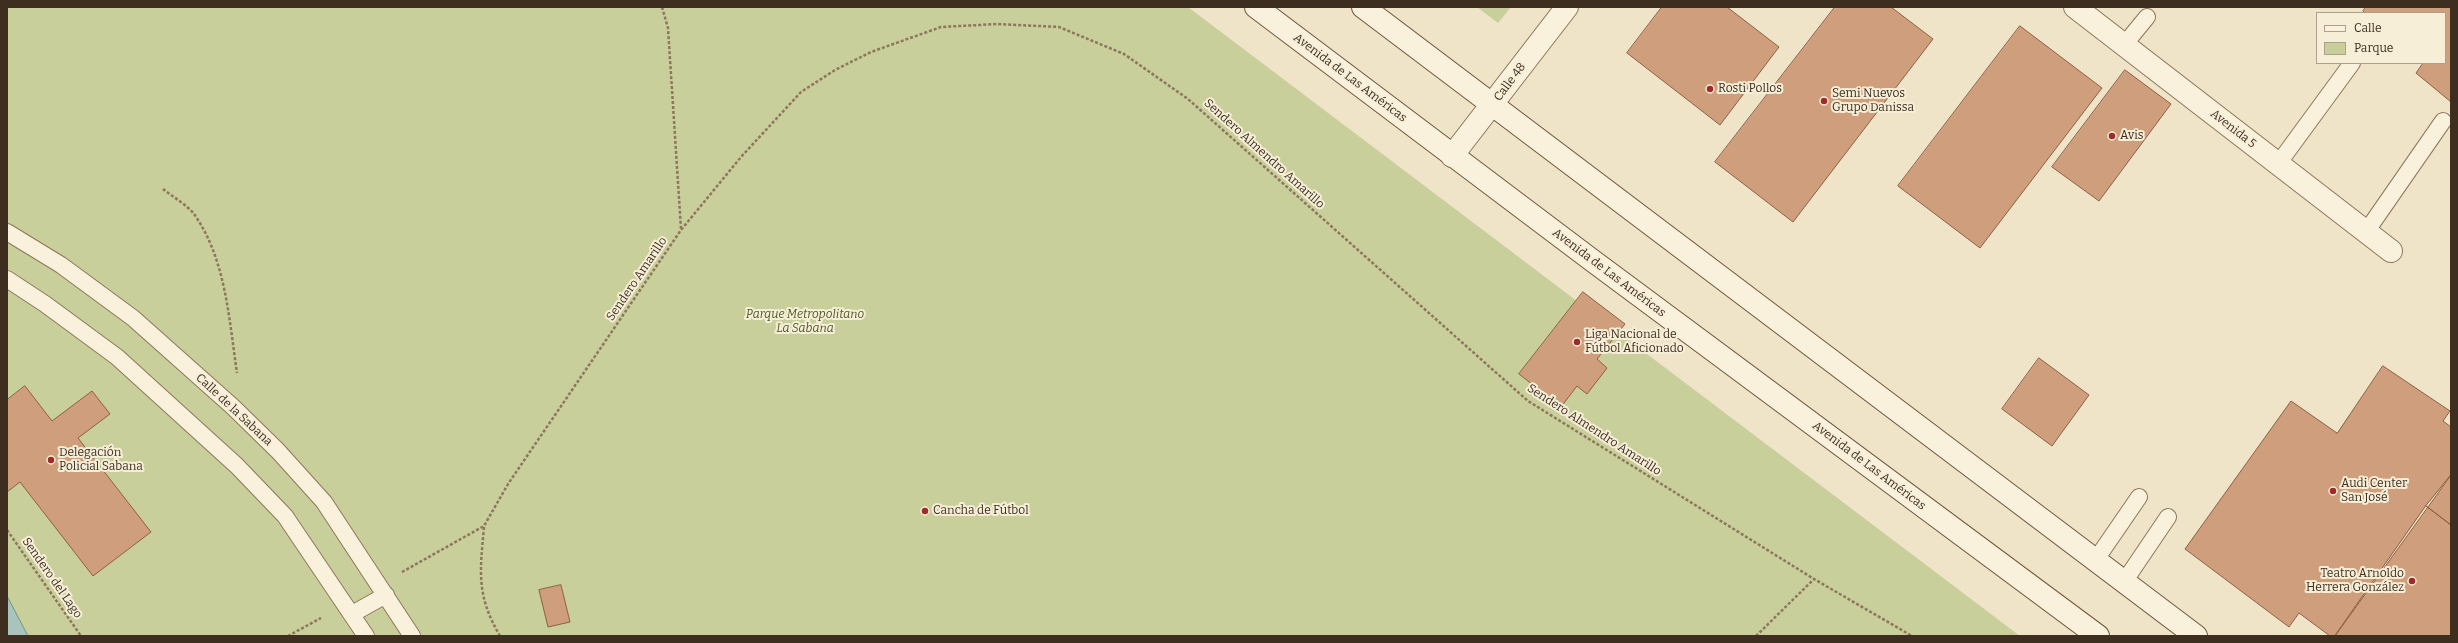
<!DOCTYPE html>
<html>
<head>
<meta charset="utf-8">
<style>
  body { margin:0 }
  #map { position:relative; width:2458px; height:643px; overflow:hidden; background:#f0e4c8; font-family:Bitter,serif }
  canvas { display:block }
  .frame { position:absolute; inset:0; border:8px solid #3d2e20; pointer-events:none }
  .legend { position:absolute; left:2316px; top:12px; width:130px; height:52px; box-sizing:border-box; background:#f7eed8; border:1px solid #ada18e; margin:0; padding:5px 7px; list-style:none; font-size:12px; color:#3d2e20 }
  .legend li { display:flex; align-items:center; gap:8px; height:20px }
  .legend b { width:20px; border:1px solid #ada18e }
</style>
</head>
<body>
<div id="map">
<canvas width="2458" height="643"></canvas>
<div class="frame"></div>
<ul class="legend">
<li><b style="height:5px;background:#faf1dc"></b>Calle</li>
<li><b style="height:11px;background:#c9cf9b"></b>Parque</li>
</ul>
</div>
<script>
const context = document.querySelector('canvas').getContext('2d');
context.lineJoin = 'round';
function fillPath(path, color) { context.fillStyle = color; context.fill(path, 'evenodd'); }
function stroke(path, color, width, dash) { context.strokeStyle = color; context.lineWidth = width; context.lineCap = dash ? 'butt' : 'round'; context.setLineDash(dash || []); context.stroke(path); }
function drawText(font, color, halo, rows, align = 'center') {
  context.font = font + ' Bitter,serif'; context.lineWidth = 4; context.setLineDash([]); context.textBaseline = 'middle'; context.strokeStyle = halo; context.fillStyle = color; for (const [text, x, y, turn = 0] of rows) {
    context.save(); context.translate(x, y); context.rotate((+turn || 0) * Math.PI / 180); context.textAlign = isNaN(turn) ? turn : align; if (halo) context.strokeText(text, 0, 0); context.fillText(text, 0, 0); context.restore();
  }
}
const green = new Path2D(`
  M7,7H1188L2020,636H7Z
  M1477,7H1511L1498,23Z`);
const water = new Path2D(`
  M7,596L28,636H7Z`);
const building = new Path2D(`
  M1662,7H1727L1779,47L1720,125L1627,53Z
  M1835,7H1891L1933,39L1793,222L1715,162Z
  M2366,7H2451V102L2416,73L2423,63H2445V13H2365L2363,11Z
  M2020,26L2102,88L1980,248L1898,186Z
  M2125,70L2171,104L2099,201L2052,167Z
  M1583,292L1625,324L1597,359L1607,368L1587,394L1577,386L1561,407L1519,374Z
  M2039,358L2089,395L2052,446L2002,409Z
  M2383,366L2450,411L2443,421L2451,427V475L2335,636H2330L2299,613L2289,627L2185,549L2291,401L2337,433Z
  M25,386L52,421L92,391L110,414L78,438L151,532L93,576L20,482L7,492V400Z
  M2451,475V525L2426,506Z
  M2426,506L2451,525V636H2335Z
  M561,585L570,622L548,627L539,590Z`);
const path = new Path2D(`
  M662,7L668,28L681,229
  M163,189C173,197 187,205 194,214C226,259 229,320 237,373
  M484,527C480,572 476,595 500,636
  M7,530L81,636
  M402,572L484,526L508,484L681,230L741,157L801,92L835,70L871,52L941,27L998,24L1059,27L1124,54L1188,99L1528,401L1814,579L1912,636
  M288,636L321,618
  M1756,636L1814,579`);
const service = new Path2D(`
  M2124,45L2147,17
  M2278,164L2352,63
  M7,232L61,265L133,318L233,407L278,451L324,502L412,636
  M2366,232L2443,121
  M7,279L45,304L117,357L237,466L285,516L366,636
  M2095,561L2139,497
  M2124,582L2168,517
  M352,614L386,595`);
const minor = new Path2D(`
  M2075,7L2391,251
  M1452,156L1567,7`);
const secondary = new Path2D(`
  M1256,7L1593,261L2098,636
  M1363,7L2196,636`);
const markers = [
  [1710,89,4,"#9e2a2b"],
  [1824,101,4,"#9e2a2b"],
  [2112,136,4,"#9e2a2b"],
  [1577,342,4,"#9e2a2b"],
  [51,460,4,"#9e2a2b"],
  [2333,491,4,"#9e2a2b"],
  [925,511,4,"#9e2a2b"],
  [2412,581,4,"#9e2a2b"]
];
const streetNames = [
  ["Avenida de Las Américas",1350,78,37],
  ["Calle 48",1510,82,-53],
  ["Avenida 5",2233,129,38],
  ["Sendero Almendro Amarillo",1264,154,42],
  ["Avenida de Las Américas",1609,273,37],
  ["Sendero Amarillo",637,279,-56],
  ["Calle de la Sabana",234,410,43],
  ["Sendero Almendro Amarillo",1594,430,33],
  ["Avenida de Las Américas",1869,466,37],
  ["Sendero del Lago",52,578,55]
];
const poiNames = [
  ["Rosti Pollos",1718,89],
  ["Semi Nuevos",1832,94],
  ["Grupo Danissa",1832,108],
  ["Avis",2120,136],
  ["Liga Nacional de",1585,335],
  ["Fútbol Aficionado",1585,349],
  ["Delegación",59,453],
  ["Policial Sabana",59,467],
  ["Audi Center",2341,484],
  ["San José",2341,498],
  ["Cancha de Fútbol",933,511],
  ["Teatro Arnoldo",2404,574,"right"],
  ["Herrera González",2404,588,"right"]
];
const parkNames = [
  ["Parque Metropolitano",805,315],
  ["La Sabana",805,329]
];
fillPath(green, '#c9cf9b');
fillPath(water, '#a9c4bc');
stroke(water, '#6f938a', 1);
fillPath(building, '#cf9f7d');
stroke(building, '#8d5f41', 1);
stroke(service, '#8d765c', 18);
stroke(minor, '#8d765c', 24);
stroke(secondary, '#6f573f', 24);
stroke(path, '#8d765c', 2.5, [3, 2]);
stroke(service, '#faf1dc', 16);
stroke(minor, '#faf1dc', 22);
stroke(secondary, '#faf1dc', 22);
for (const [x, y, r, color] of markers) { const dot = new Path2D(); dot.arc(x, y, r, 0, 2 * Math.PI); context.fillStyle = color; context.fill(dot); stroke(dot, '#f7eed8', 1.5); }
drawText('12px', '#3d2e20', '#f7eed8', streetNames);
drawText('12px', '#3d2e20', '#f7eed8', poiNames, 'left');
drawText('italic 12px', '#4d5a26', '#f7eed8', parkNames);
</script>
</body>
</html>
